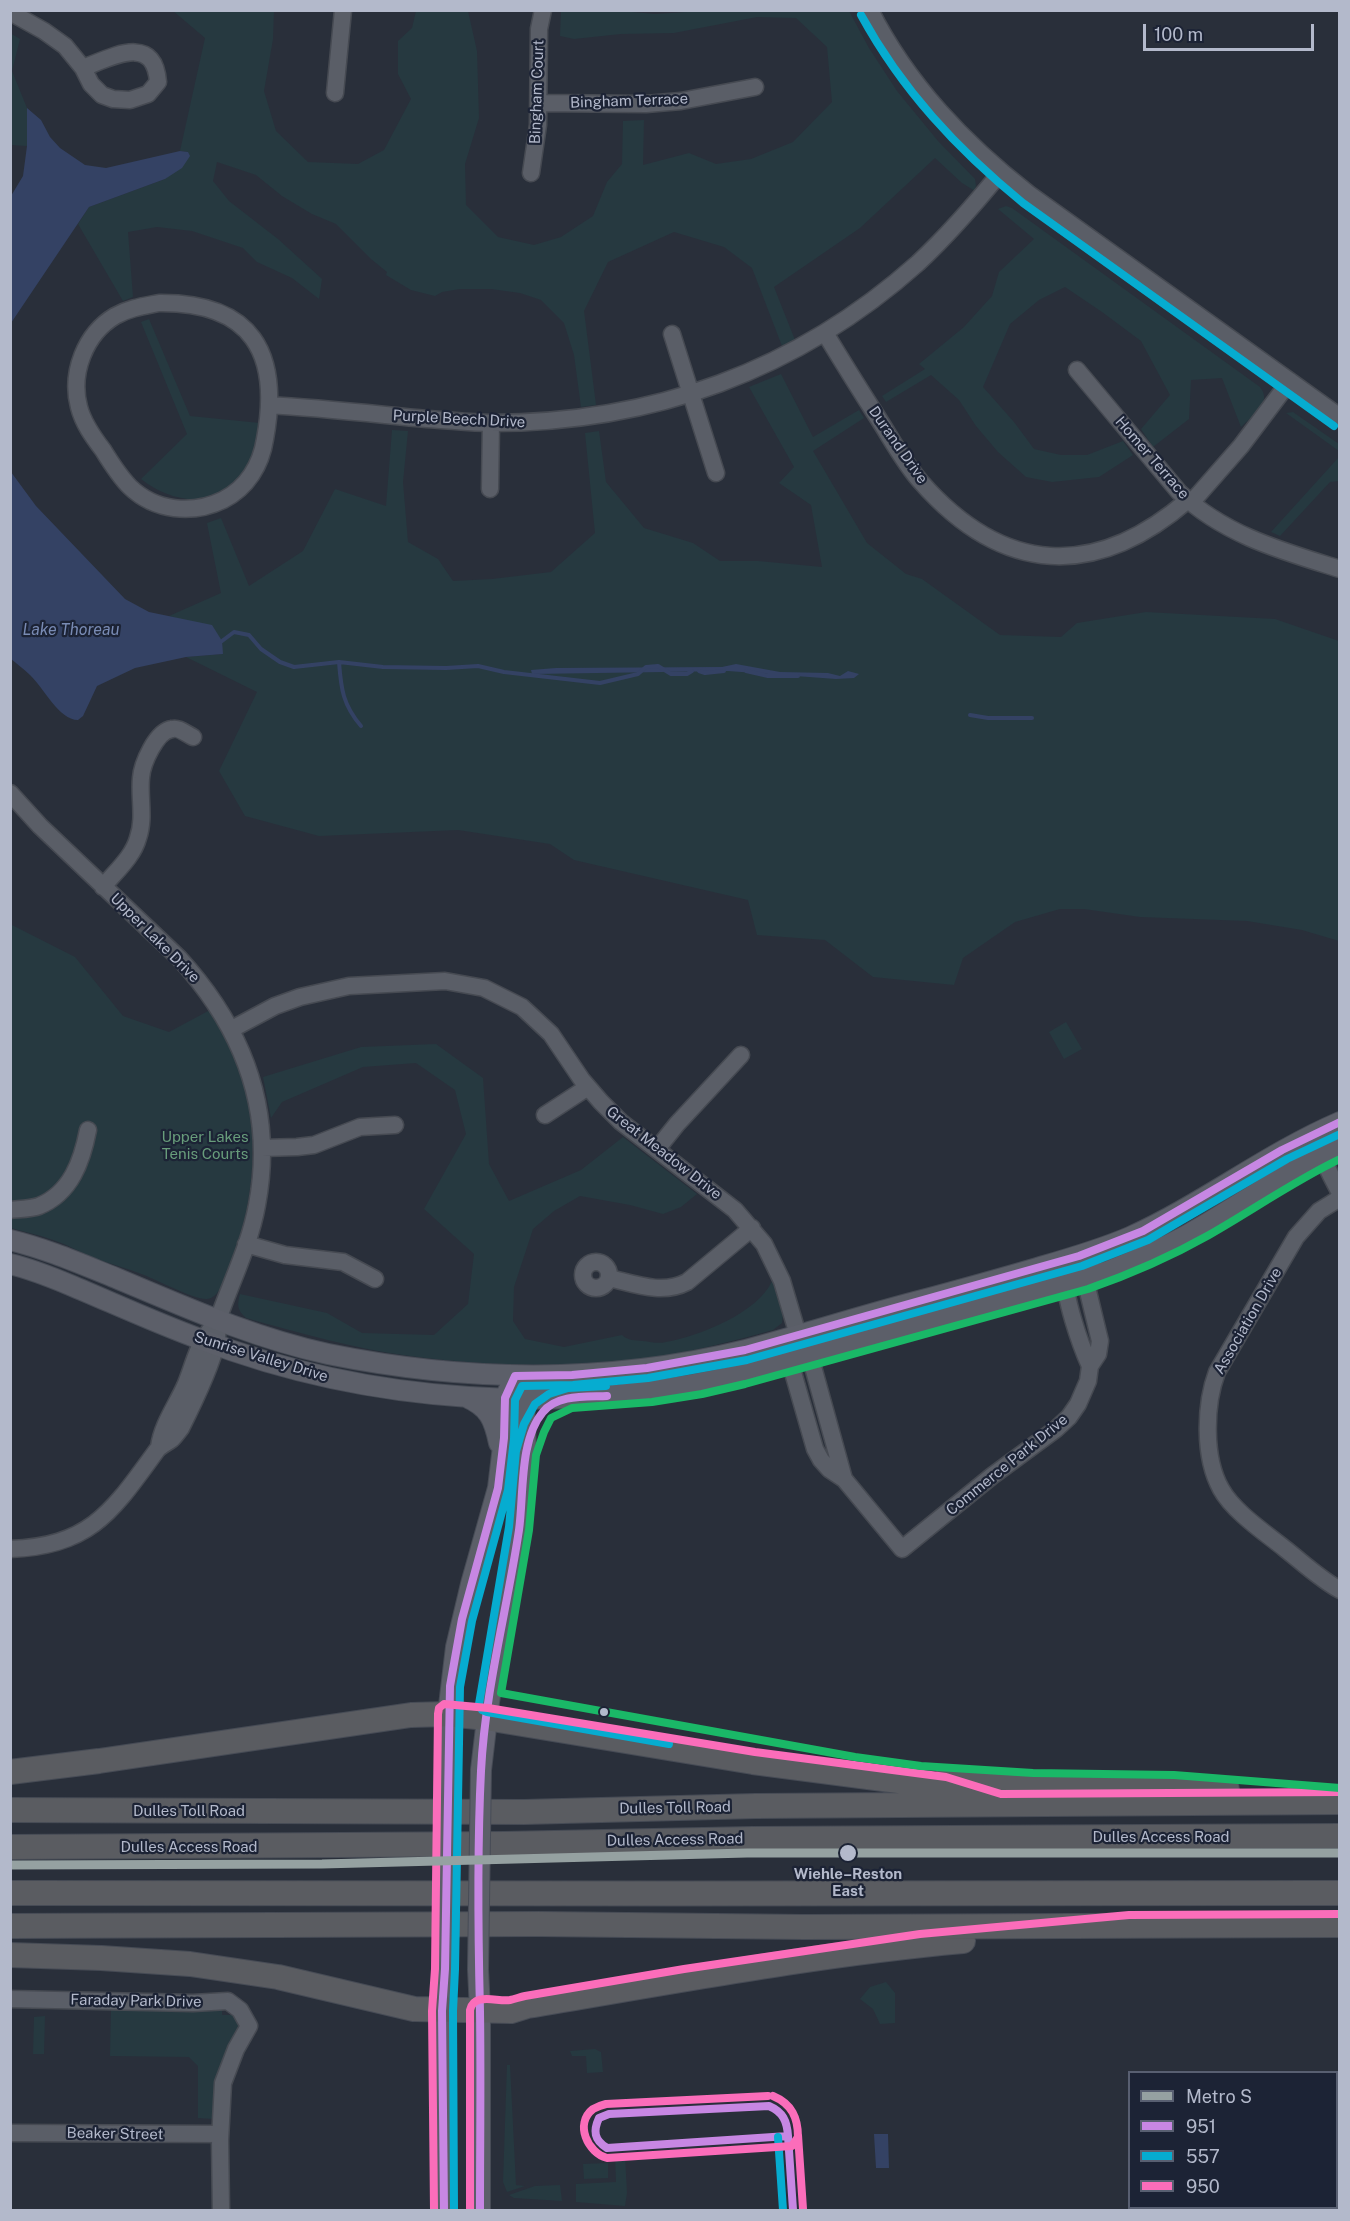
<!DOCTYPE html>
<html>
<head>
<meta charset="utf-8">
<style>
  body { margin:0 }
  #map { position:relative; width:1350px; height:2221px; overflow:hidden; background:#292f3a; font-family:"Public Sans",sans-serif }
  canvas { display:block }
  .frame { position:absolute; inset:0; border:12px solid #b3b9cb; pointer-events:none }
  .legend { position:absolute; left:1128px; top:2071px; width:210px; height:138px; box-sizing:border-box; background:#1c2335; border:2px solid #585f71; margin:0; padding:8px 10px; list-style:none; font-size:18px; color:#b3b9cb }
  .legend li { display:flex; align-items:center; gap:12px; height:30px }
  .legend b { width:30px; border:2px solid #585f71 }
  .scale { position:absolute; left:1143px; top:24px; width:171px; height:27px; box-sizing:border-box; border:3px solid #b3b9cb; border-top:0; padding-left:8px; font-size:18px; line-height:21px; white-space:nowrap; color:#b3b9cb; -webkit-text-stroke:4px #1c2335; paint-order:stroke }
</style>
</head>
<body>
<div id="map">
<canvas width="1350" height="2221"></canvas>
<div class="frame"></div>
<ul class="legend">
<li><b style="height:8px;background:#95a1a1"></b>Metro S</li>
<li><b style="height:8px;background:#c787e3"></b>951</li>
<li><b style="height:8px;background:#06acd0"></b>557</li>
<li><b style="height:8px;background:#fb6dba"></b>950</li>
</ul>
<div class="scale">100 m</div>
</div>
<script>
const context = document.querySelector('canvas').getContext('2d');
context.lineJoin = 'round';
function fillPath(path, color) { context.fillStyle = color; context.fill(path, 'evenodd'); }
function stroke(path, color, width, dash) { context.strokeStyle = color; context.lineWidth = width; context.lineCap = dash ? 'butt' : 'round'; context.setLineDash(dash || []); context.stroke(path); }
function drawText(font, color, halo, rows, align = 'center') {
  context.font = font + ' "Public Sans",sans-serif'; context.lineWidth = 4.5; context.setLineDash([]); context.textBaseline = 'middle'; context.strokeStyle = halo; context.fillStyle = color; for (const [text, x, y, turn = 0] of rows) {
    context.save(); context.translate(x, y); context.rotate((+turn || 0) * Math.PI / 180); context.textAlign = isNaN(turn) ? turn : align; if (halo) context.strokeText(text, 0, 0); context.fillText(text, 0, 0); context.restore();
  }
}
const green = new Path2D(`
  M172,10L274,11L273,39L264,91L276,131L308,162L358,164L384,150L411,99L398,74V41L412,28L416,11H468L477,51L479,118L465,164L466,205L498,237L534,245L561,237L593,216L607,182L622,164L623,121L644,120L643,165L689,153L716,164L751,159L793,142L832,102L827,47L796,18L757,17L674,33L621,34L574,39L560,36L561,11L609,10L655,14L718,10L849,11L869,48L897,91L938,141L975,179L976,186L975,191L962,183L935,158L860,228L774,287L795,340L782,346L752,268L724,247L674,232L608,262L584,311L596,405L581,407L574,355L564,323L541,300L520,293L491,289H460L442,292L435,296L411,290L386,275L387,272L371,259L336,224L312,214L282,196L256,175L217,162L213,181L229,201L278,239L322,279L319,299L292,278L257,262L243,248L192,231L157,227L128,232L133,297L123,301L78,224L89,207L165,179L188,152L180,151L205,38Z
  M10,33L20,39L12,71L27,108V146L11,145Z
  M1006,206L1012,208L1260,387C1273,403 1252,416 1241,427L1222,378L1191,380L1189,419L1153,447L1141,429L1170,395L1141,341L1102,312L1065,287L1039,300L1010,324L983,387L1014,422L1034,449L1061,455H1087L1123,441L1133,455L1099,477L1052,482L1026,477L998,452L976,426L959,400L931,375L886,402L882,396L925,369L919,364L964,327L992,296L999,272L1034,239L998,209Z
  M149,319L190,416L260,423C259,432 259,445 255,455C253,460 248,465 245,470C220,510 174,505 141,479L187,434L141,322Z
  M781,374L813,437L859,410L864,418L813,451L867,543L906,574L922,579L1000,635L1061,637L1077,623L1146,612L1275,619L1339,641V941L1302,930L1247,921L1140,917L1084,909H1060L1015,922L963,958L954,985L873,977L825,940L757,935L748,900L574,860L550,844L458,830L319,836L245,816L219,771L257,692L186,657L223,654L185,621L169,616L221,593L207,523L221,518L249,586L303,551L335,489L386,506L392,430L408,431L403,482L408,542L438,559L453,581L492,579L551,572L595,533L585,433L599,431L606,482L644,528L693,543L720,561H758L822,567L811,505L779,483L794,467L749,387Z
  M1293,412L1339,444V451L1286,413Z
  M1339,457V481L1330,482L1280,536L1271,532Z
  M10,924L75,957L123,1016L169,1032L210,1010C262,1086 264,1183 229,1267C225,1277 220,1298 207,1299C195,1300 157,1280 144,1275C127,1268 109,1264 92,1257C78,1251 64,1243 50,1239C37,1234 24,1232 11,1228Z
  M1066,1022L1082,1049L1064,1059L1049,1032Z
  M436,1044L483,1078L489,1164L509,1201L581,1170L623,1137L697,1194L681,1207L663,1214L630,1205L580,1196L554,1211L533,1229L514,1287L513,1321L525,1339L564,1347L622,1335C628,1341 635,1340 643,1341C651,1342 659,1344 666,1342C699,1336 758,1313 772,1281L783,1313L782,1323L773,1330C730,1342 687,1353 643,1359C570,1368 484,1366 410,1356C355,1349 300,1333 246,1318C237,1310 237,1305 240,1294L327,1313L362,1333L434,1335L468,1304L474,1254L424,1209L466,1134L455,1090L416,1063L363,1067L282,1102L271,1118L263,1077L361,1047Z
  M886,1982L895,1993V2023L880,2024L873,2009L860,1999L870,1987Z
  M111,2008H222V2015H233V2011L240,2026L214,2119L198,2118V2066L189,2057L110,2056Z
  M45,2016L44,2054H33L34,2017Z
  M595,2049L601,2052L603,2072L587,2073L586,2056H572L570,2051Z
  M507,2065H510L516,2185L525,2186L507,2192L503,2182Z
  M625,2155L627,2193L625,2206L576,2202V2184L616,2182L615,2156Z
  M608,2163V2178L584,2179L583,2164Z
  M560,2185L562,2201L514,2198L509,2195L535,2186Z`);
const water = new Path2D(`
  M27,108L41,120L50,137L60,148L85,165L106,168L180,151L188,152L190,156L182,168L165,179L89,207L11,323V196L23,176L27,146Z
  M11,472L36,506L125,599L149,612L212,625L222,641L223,654L186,657L135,668L97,686L83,716L78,720C59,720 44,688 30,675C24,669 17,664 11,659Z
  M736,664L780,672L828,673L840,676L848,671L859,674L854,678L836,679L728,671L532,674L531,670L556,668L722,667Z
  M1337,2127H1339V2210H1225L1224,2208H1336Z
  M874,2134H888L889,2168H876Z`);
const stream = new Path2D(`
  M222,641L234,632L249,635L261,649L280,662L294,667L339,662L383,667L446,668L478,666L504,672L600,683L638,674L646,667L658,666L671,674H687L692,671
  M339,662C341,689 343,705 361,726
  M699,671L705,673L724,671
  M746,671L768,676H798
  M970,715L988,718H1032`);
const minor = new Path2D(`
  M870,10C908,85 964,143 1029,194L1340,417
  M10,12L44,31L65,46L83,68L91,84L102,95L113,99L130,100L148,94L158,82C154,33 112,57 83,68
  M335,93L343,10
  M539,103L646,104L681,101L755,87
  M531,173L538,125L539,29L543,10
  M159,303C252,302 281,353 265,439C261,465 247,488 223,500C192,515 155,511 130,487C119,476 111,463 103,450C93,437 83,423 79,407C70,373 85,334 115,316C129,308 144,306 159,303Z
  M825,333C842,361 860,390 878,418C892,440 904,463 921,482C1003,575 1095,580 1188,500
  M672,334L716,473
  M1077,370L1179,492C1224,535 1282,551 1340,569
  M269,405C322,408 374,414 427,419C448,420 470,423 491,423C652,423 797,371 918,263C948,235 975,204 1001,172
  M490,489L491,423
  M1191,503L1241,446L1290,381
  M10,793L40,826L179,958C243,1028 275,1110 257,1205C250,1244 232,1280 219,1317C217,1326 218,1335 216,1344C211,1367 192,1406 181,1428C178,1432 175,1436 172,1439C167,1443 161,1445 157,1450C113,1510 92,1546 10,1549
  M103,887C115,872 133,857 138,838C145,818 139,798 141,778C142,764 156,731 172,729C179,727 186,734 193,737
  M232,1029L275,1006L300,997L349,986L445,981L484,988L522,1007L551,1034L582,1080L601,1102L621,1122L735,1210L764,1244L782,1281L798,1335L810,1356L844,1479
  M545,1115L588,1087
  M262,1148L297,1147L314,1145L360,1127L395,1125
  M657,1149L677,1124L741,1055
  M1340,1154L1329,1136L1320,1131C1317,1154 1330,1173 1340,1193
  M1340,1198L1319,1211L1296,1237L1217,1372C1205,1404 1203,1457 1221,1489C1233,1511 1264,1532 1284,1548C1302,1562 1320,1579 1340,1590
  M10,1210C19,1209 31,1209 39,1206C71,1193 82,1161 88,1130
  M246,1244L285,1255L343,1262L375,1279
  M583 1275a13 13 0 1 1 26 0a13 13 0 1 1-26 0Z
  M1065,1272C1063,1295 1080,1344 1090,1366
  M609,1278C635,1284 662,1295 687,1282L752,1228
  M798,1335L792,1345L790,1362L815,1449L821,1460L829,1469L844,1479L902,1549L992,1476L1056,1429L1069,1417L1078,1404L1088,1381L1090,1366L1098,1354L1100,1341L1085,1279L1068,1259
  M159,1447C162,1425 176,1406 185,1386C193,1367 197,1346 210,1330
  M10,1999L193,2003L228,2001L240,2010L249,2026L236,2049L223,2083L220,2140L221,2210
  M10,2133L220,2134`);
const major = new Path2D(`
  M10,1240C47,1249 81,1264 116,1278C185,1307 254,1338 328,1354C466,1382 608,1384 746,1350C802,1335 858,1317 915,1302C956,1291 996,1280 1037,1268C1068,1259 1100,1250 1130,1237C1203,1204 1266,1154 1340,1122
  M10,1264C31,1269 51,1277 70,1285C113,1303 156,1323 200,1339C372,1405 564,1416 743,1374L1106,1272C1134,1261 1162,1249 1189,1234C1239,1206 1286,1171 1340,1147
  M466,1397C489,1407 494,1419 499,1443
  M447,1769L448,1714L456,1647L471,1584L498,1488L504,1438L505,1398L510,1387
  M481,1770L489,1702L523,1495L526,1453L524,1398L519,1387
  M478,1969L480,2010V2210
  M444,2210L442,2011L445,1969`);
const highway = new Path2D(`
  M10,1772L99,1761L411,1715L448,1714L486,1718L753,1762L945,1787L978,1798
  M947,1778C1040,1786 1133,1782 1227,1789
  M10,1810L524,1812L756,1806L1340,1802
  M10,1847L503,1844L753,1839L1340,1836
  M10,1893C454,1891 896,1896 1340,1893
  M10,1926L539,1924L804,1927L1340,1925
  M10,1955L101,1958L190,1964L278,1977L414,2009L511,2011L527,2006C671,1982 818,1954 963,1941`);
const majorBridge = new Path2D(`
  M445,1969L447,1769
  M478,1969L481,1770`);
const bus1 = new Path2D(`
  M769,2106C783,2112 787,2121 788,2136L607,2148C594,2140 593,2131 599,2118L609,2114Z
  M788,2136L793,2210
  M444,2210L442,2011L445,1969L450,1686L462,1619L498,1488L504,1438L505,1398L515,1376L572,1375L647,1368L745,1350L1079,1256L1143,1231L1282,1150L1340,1122
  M480,2210C480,2144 481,2077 480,2011C478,1931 477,1851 481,1771C485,1690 507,1610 519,1530C524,1495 519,1440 543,1412C557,1394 587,1397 607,1396`);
const bus2 = new Path2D(`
  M861,15C902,90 957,149 1023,203L1334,426
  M606,1386L568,1388L549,1394L535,1404L524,1424L516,1451L509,1527L479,1704L482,1710L487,1712L669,1744
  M778,2137L783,2210
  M454,2210L453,2011L455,1969L460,1687L472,1621L508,1490L514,1439L515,1400L522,1386L573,1385L648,1378L747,1360L1082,1266L1148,1240L1287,1159L1340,1134`);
const bus3 = new Path2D(`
  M768,2096L606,2104C602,2105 597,2107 593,2109C574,2124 588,2153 607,2158L792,2146L798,2137C798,2118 792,2104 773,2096
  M798,2135L803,2209
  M434,2210L432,2011L435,1969L438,1714L439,1708L444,1704L488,1708L755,1752L946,1777L1001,1794L1340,1792
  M470,2210V2010C474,1992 497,2002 510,2000C515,1999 520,1997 525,1996L684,1969L920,1934L1129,1915L1340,1914`);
const bus4 = new Path2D(`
  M1340,1159C1294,1181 1253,1210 1209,1235C1170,1257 1131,1274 1088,1289L745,1384L702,1394L652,1402L572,1408L551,1418L544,1432L536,1455L529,1530L501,1693L855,1757L921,1766L1033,1773L1174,1775L1340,1788`);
const metro1 = new Path2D(`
  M10,1865L322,1864L747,1853H1340`);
const markers = [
  [604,1712,5,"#b3b9cb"],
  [848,1853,9,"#b3b9cb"]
];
const streetNames = [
  ["Bingham Court",537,92,-88],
  ["Bingham Terrace",629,101,-2],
  ["Purple Beech Drive",459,419,3],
  ["Durand Drive",898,445,55],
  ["Homer Terrace",1152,458,49],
  ["Upper Lake Drive",155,938,45],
  ["Great Meadow Drive",664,1153,38],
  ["Association Drive",1248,1321,-60],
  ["Sunrise Valley Drive",261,1357,17],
  ["Commerce Park Drive",1007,1465,-39],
  ["Dulles Toll Road",675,1808,-1],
  ["Dulles Toll Road",189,1811],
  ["Dulles Access Road",1161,1837],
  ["Dulles Access Road",675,1840,-1],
  ["Dulles Access Road",189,1847],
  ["Faraday Park Drive",136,2001,1],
  ["Beaker Street",115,2134,1]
];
const parkNames = [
  ["Upper Lakes",205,1137],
  ["Tenis Courts",205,1154]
];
const stopNames = [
  ["Wiehle–Reston",848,1874],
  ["East",848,1891]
];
const waterNames = [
  ["Lake Thoreau",71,630]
];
fillPath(green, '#263940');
fillPath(water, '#344264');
stroke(stream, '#344264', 4);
stroke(minor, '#464a52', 19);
stroke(major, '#474c56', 22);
stroke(highway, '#464b55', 26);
stroke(minor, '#5a5e67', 16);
stroke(major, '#5c5f69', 20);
stroke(highway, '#5a5c61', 24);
stroke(majorBridge, '#474c56', 22, []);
stroke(majorBridge, '#5c5f69', 20);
stroke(bus1, '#c787e3', 8);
stroke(bus2, '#06acd0', 8);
stroke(bus3, '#fb6dba', 8);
stroke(bus4, '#1ab867', 8);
stroke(metro1, '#95a1a1', 9);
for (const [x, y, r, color] of markers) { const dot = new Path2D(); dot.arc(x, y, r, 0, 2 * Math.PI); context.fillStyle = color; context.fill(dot); stroke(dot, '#1c2335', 2); }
drawText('15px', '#b3b9cb', '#1c2335', streetNames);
drawText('15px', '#689d7b', '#1c2335', parkNames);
drawText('bold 15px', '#b3b9cb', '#1c2335', stopNames);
drawText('italic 16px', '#798bb4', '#1c2335', waterNames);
</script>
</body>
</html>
